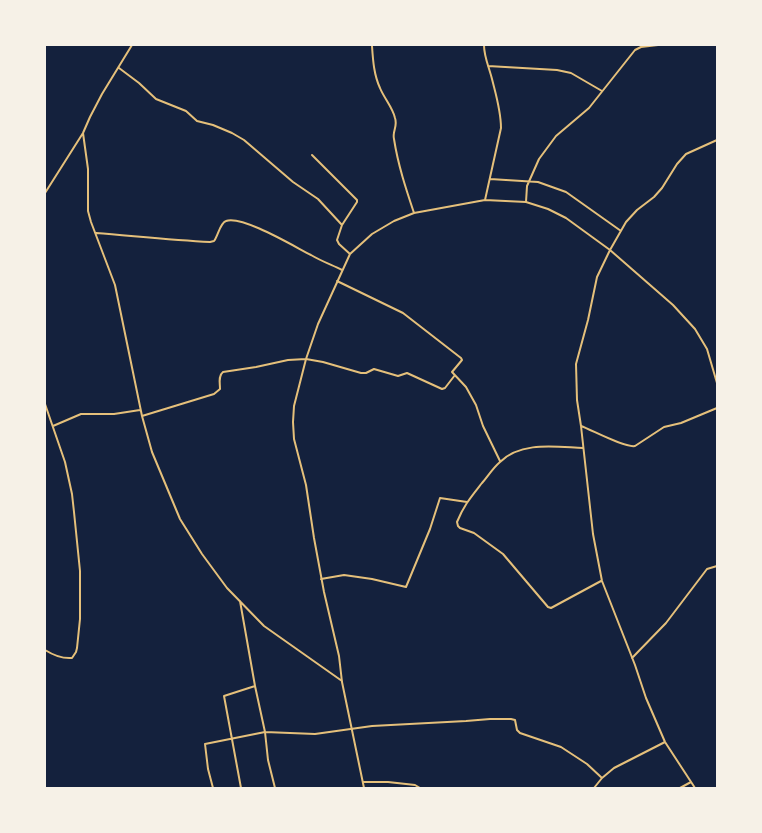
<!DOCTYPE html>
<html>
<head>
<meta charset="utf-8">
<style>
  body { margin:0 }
  #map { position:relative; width:762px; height:833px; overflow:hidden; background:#14213d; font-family:"Nunito Sans",sans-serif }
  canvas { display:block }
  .frame { position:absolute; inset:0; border:46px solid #f6f1e7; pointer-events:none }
</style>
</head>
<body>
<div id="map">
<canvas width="762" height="833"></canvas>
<div class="frame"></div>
</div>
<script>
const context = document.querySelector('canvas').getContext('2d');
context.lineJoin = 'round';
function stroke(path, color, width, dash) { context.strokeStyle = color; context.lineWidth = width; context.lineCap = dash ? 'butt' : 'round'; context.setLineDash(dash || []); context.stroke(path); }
const minor = new Path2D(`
  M484,45C484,57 489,67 492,79C496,95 501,111 501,128L485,200
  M372,46C373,61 374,75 380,88C384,98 393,108 395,118C398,126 392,132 394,139C398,165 406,189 414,213
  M488,66L557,70L571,73L602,91
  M119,68L139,83L156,99L186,111L197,121L213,125L232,133L244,140L293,182L318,199L342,225
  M83,133L88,169V211L91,222L115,285L142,416L152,452L180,519L202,554L227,588L264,626L342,681
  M312,155L357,200V202L342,225L337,240L339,244L350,254
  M490,179L538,182L566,192L621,231
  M45,193L83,133L90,117L102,94L132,45
  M526,202L527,186L539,159L556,136L589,108L635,50L641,47L658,45
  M96,233C134,236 172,240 210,242L214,241C218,236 220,223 226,221C242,215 295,247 311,255C321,261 332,265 342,270
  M337,281L403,313L461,358L462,360L452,372L466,387L476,405L483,426L500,461
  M45,404L65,462L72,494L74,512L80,571V619L77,648L76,652L72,658C61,659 53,655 45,650
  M142,416L214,394L220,389C220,383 218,376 223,372L256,367L288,360L306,359L323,362L361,373H366L374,369L398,376L407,373L442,389L445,388L455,375
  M53,426L81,414H114L140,410
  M581,426C592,430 625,448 635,446L664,427L681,423L717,408
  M583,448C556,447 521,441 500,462C493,468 488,476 482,483C471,497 464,505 457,522L458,526L460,528L474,533L503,554L548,607L551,608L601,581
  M321,579L344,575L372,579L406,587L430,529L440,498L467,502
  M240,601L255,686L224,696L241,788
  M632,658L666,623L707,569L717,566
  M255,686L265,732L268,760L275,788
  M364,782H388L415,785L420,788
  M213,788L208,769L205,744L265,732L315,734L372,726L466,721L490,719H511L515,720L517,730L520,733L561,747L587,764L602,778
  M364,788L342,682L339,656L324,592L314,538L306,485L294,439L293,422L294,406L306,359L318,324L350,254L372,234L394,221L414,213L485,200L526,202L548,209L566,218L610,250L673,305L695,329L707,349L717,383
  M594,788L602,778L614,768L665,742
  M680,788L691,782
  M695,788L665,742L646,698L635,665L602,581L593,534L581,426L577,400L576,364L588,320L597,277L610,250L626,222L637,210L654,197L662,188L677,164L686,154L717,140`);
stroke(minor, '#e5c07b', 2);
</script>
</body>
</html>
